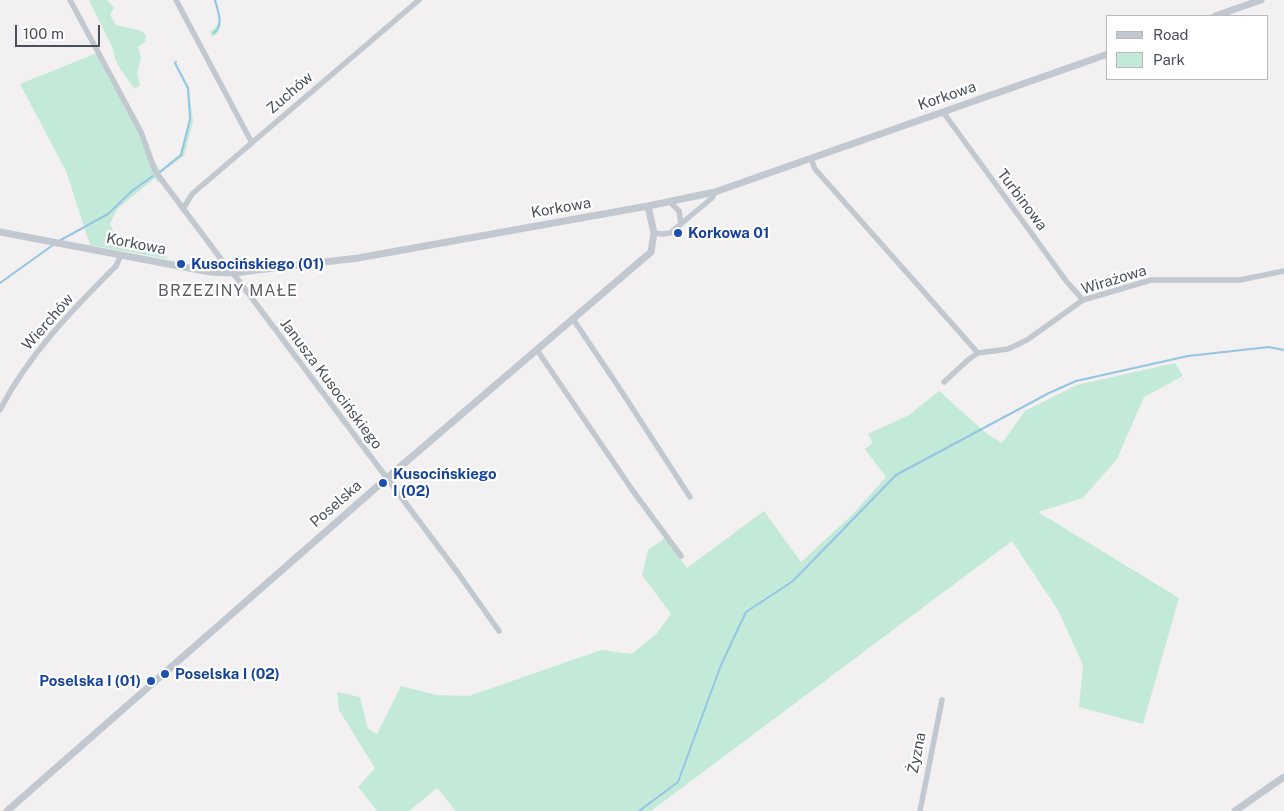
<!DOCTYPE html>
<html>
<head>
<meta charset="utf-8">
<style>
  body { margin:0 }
  #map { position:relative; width:1284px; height:811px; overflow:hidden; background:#f2f0f0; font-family:"Public Sans",sans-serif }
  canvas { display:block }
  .legend { position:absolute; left:1106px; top:15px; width:162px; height:65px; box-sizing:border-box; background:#fff; border:1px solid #b7b9bd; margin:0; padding:6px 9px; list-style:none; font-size:15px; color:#4a505b }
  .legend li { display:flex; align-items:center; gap:10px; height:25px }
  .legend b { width:25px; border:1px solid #b7b9bd }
  .scale { position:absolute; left:15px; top:25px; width:85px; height:22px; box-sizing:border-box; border:2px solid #4a505b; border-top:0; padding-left:6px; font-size:15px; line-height:18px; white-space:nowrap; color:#4a505b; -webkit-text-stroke:4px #fff; paint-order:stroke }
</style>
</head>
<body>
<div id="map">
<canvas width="1284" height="811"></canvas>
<ul class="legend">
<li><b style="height:6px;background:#c2c8d0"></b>Road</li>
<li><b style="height:14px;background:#c3ead9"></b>Park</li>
</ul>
<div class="scale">100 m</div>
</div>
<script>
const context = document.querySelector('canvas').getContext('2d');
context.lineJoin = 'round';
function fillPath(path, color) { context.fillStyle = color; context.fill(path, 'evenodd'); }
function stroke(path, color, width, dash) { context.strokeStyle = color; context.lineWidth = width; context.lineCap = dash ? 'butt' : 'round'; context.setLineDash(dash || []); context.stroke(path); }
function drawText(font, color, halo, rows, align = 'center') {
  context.font = font + ' "Public Sans",sans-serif'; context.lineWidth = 4.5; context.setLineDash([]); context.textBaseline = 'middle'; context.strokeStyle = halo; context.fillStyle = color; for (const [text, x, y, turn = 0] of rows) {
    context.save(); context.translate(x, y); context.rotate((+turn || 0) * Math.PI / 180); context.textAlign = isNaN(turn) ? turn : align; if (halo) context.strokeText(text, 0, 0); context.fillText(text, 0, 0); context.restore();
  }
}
const green = new Path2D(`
  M89,0H107L114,8L110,15L116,25L142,31L146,35L145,42L138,47L141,58L137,73L140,85L135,89C126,77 114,64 113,49Z
  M214,0H216C219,13 227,29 212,37L210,32C224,23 217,14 214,0Z
  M97,53L140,132L159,181L158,183L155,178L117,209L110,224L117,240L149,244L153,241L168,259L90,245L66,171L20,84Z
  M173,62L189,88L193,121L184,156L159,174L153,159L160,170L180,154L190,119L187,89Z
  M1175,363L1183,376L1144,397L1117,459L1083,498L1038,512L1179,598L1143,724L1079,707L1083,665L1058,610L1012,541L651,811H456L437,788L409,811H377L358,787L375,768L339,710L337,692L360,697L368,729L377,734L401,686L437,695L469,696L601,650L632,654L657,633L671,614L642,575L648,550L665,538L687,568L764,511L801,562L854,513L886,477L865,449L873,443L868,434L909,415L939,391L986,433L1002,443L1025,411L1077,385Z`);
const stream = new Path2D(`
  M214,33C224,24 218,12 215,0
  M160,172L181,155L190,119L188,88L175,63L176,62
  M59,241L108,214L133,190L153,176
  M0,283L53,245
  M639,811L678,782L721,665L746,612L793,581L896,475L1049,393L1076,381L1188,356L1269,347L1284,350`);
const minor = new Path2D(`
  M70,0L141,132L155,171L224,263L225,273
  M176,0L252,143
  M943,112L1067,282L1083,300
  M811,159L815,169L978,353
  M670,202L679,211L681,224
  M183,209L192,194L419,0
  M654,233L662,234L670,233L712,198L715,192
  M233,273L458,573L499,631
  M573,319L618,386L690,497
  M537,350L633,491L681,556
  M944,382L969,359L978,353L1008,349L1027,340L1083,300L1151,280H1240L1284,271
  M0,410C28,355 72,310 116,266L121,255
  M920,811L942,700`);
const tertiary = new Path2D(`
  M1215,16L1261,0
  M0,232L210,272L233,273L358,258L648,206L715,192L1108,54
  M7,811L387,478L651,252L654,233L648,206
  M1235,811L1284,777`);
const markers = [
  [678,233,5,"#1a4fb4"],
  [181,264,5,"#1a4fb4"],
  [383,483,5,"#1a4fb4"],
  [165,674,5,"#1a4fb4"],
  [151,681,5,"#1a4fb4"]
];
const streetNames = [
  ["Zuchów",290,93,-41],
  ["Korkowa",947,96,-19],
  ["Turbinowa",1022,200,53],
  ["Korkowa",561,208,-10],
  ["Korkowa",136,244,11],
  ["Wirażowa",1114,280,-17],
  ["Wierchów",48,322,-49],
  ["Janusza Kusocińskiego",331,384,53],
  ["Poselska",336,504,-41],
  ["Żyzna",917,753,-79]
];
const transitNames = [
  ["Korkowa 01",688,233],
  ["Kusocińskiego (01)",191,264],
  ["Kusocińskiego",393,474],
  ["I (02)",393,491],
  ["Poselska I (02)",175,674],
  ["Poselska I (01)",141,681,"right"]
];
const neighbourhoodNames = [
  ["BRZEZINY MAŁE",228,291]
];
fillPath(green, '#c3ead9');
stroke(stream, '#95c5e2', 2);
stroke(minor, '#c2c8d0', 5.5);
stroke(tertiary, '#c2c8d0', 7);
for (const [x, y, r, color] of markers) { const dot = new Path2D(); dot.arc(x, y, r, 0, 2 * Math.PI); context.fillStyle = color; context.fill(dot); stroke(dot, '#fff', 2); }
drawText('15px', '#4a505b', '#fff', streetNames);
drawText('bold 15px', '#164399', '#fff', transitNames, 'left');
context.letterSpacing = '1px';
drawText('16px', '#5d5f64', '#fff', neighbourhoodNames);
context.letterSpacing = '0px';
</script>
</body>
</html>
